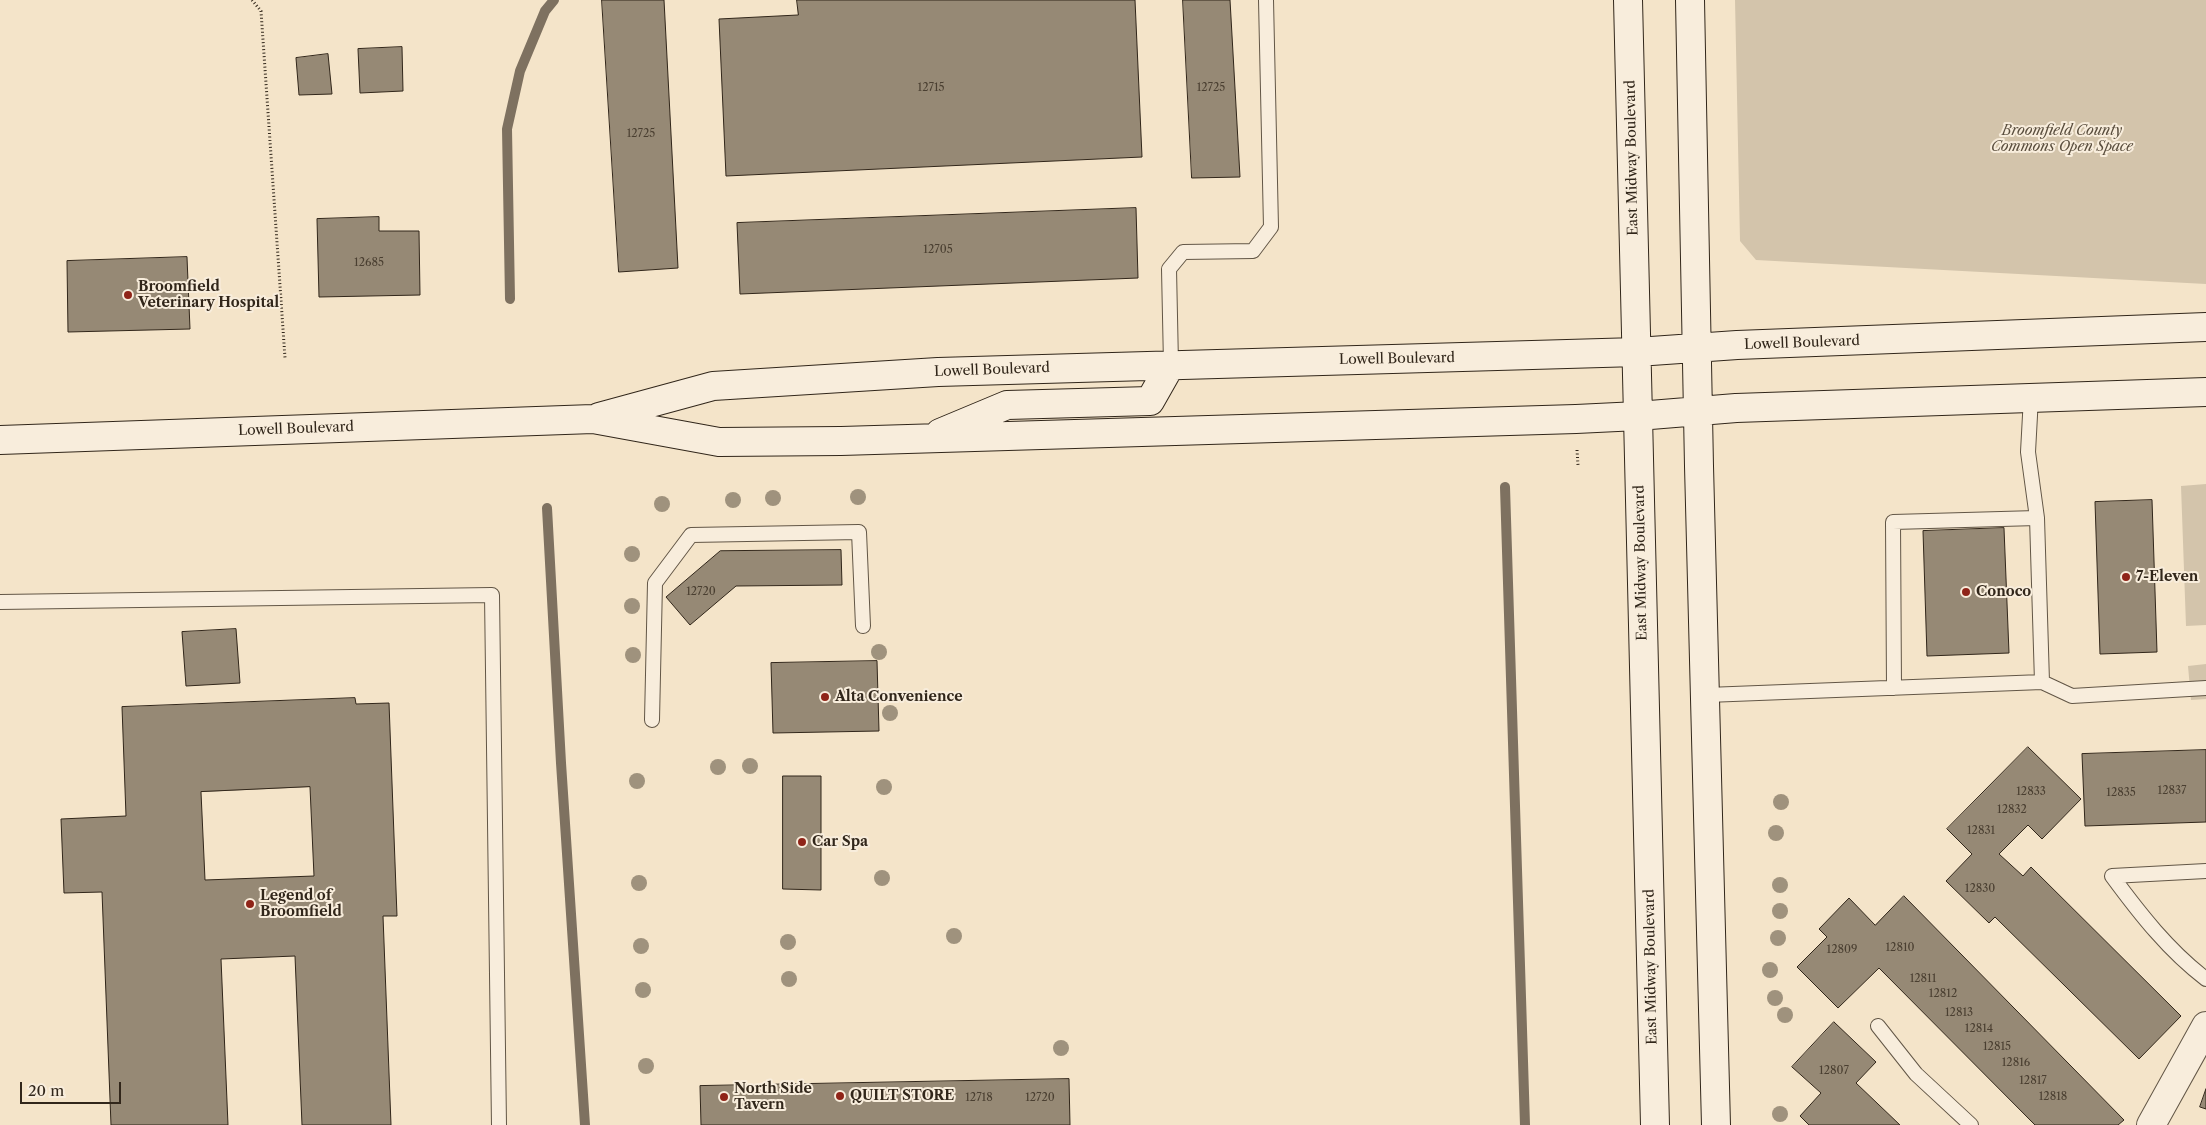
<!DOCTYPE html>
<html>
<head>
<meta charset="utf-8">
<style>
  body { margin:0 }
  #map { position:relative; width:2206px; height:1125px; overflow:hidden; background:#f4e4c9; font-family:"Libre Caslon Text",serif }
  canvas { display:block }
  .scale { position:absolute; left:20px; top:1082px; width:101px; height:22px; box-sizing:border-box; border:2px solid #31261a; border-top:0; padding-left:6px; font-size:15px; line-height:18px; white-space:nowrap; color:#31261a; -webkit-text-stroke:4px #f8eddc; paint-order:stroke }
</style>
</head>
<body>
<div id="map">
<canvas width="2206" height="1125"></canvas>
<div class="scale">20 m</div>
</div>
<script>
const context = document.querySelector('canvas').getContext('2d');
context.lineJoin = 'round';
function fillPath(path, color) { context.fillStyle = color; context.fill(path, 'evenodd'); }
function stroke(path, color, width, dash) { context.strokeStyle = color; context.lineWidth = width; context.lineCap = dash ? 'butt' : 'round'; context.setLineDash(dash || []); context.stroke(path); }
function drawText(font, color, halo, rows, align = 'center') {
  context.font = font + ' "Libre Caslon Text",serif'; context.lineWidth = 4; context.setLineDash([]); context.textBaseline = 'middle'; context.strokeStyle = halo; context.fillStyle = color; for (const [text, x, y, turn = 0] of rows) {
    context.save(); context.translate(x, y); context.rotate((+turn || 0) * Math.PI / 180); context.textAlign = isNaN(turn) ? turn : align; if (halo) context.strokeText(text, 0, 0); context.fillText(text, 0, 0); context.restore();
  }
}
const green = new Path2D(`
  M1735,0H2206V284L1756,260L1740,241Z
  M2206,484V625L2186,626L2181,486Z
  M2206,664V699L2191,700L2188,666Z`);
const stream = new Path2D(`
  M510,299L507,129L520,71L545,11L554,0
  M1505,487L1525,1125
  M547,508L561,763L585,1125`);
const building = new Path2D(`
  M602,0H664L678,268L619,272Z
  M797,0H1135L1142,157L726,176L719,19L798,15Z
  M1183,0H1230L1240,177L1192,178Z
  M402,47L403,91L360,93L358,49Z
  M328,54L332,94L299,95L296,58Z
  M1136,208L1138,278L740,294L737,223Z
  M379,217V231H419L420,295L319,297L317,219Z
  M187,257L190,329L68,332L67,261Z
  M2152,500L2157,652L2100,654L2095,502Z
  M2004,528L2009,653L1927,656L1923,531Z
  M841,550L842,585L736,586L690,625L666,597L720,551Z
  M236,629L240,683L186,686L182,632Z
  M877,661L879,731L773,733L771,663Z
  M355,698L356,704L389,703L397,916H383L391,1125H302L295,956L221,959L228,1125H111L102,892L64,893L61,819L126,816L122,707ZM310,787L314,876L205,880L201,792Z
  M2028,747L2081,799L2042,839L2028,825L1999,854L2023,876L2031,867L2181,1016L2139,1059L1995,917L1989,923L1946,881L1972,854L1947,829Z
  M2206,750V822L2085,826L2082,754Z
  M783,776H821V890L783,889Z
  M1904,896L2124,1120L2118,1125H2035L1879,968L1838,1008L1797,967L1827,937L1819,929L1849,898L1875,925Z
  M1834,1022L1876,1062L1856,1083L1900,1125H1809L1800,1116L1821,1093L1792,1067Z
  M1069,1079L1070,1125H701L700,1086Z
  M2206,1089V1109L2200,1107Z`);
const path = new Path2D(`
  M252,0L261,11L285,358
  M1577,450L1578,465`);
const lane = new Path2D(`
  M1171,364L1169,269L1183,252L1253,251L1271,227L1266,0
  M0,602L492,595L499,1125
  M2042,682L2072,696L2206,688
  M1894,688L1893,522L2037,518
  M1707,695L2042,682L2037,518L2028,452L2031,397
  M652,720L655,583L691,535L859,532L863,626
  M2206,871L2112,876C2140,914 2169,951 2206,979
  M1878,1026L1916,1074L1971,1125`);
const street = new Path2D(`
  M2151,1125L2206,1026`);
const secondary = new Path2D(`
  M1628,0L1655,1125
  M1690,0L1699,466L1716,1125
  M599,417L713,386L938,372L1637,352L1737,345L2206,327
  M940,433L1007,405L1150,401L1171,364
  M0,440L593,419L719,442L841,441L1576,419L1638,416L1736,408L2206,392`);
const trees = [
  [858,497],
  [773,498],
  [733,500],
  [662,504],
  [632,554],
  [632,606],
  [879,652],
  [633,655],
  [890,713],
  [750,766],
  [718,767],
  [637,781],
  [884,787],
  [1781,802],
  [1776,833],
  [882,878],
  [639,883],
  [1780,885],
  [1780,911],
  [954,936],
  [1778,938],
  [788,942],
  [641,946],
  [1770,970],
  [789,979],
  [643,990],
  [1775,998],
  [1785,1015],
  [1061,1048],
  [646,1066],
  [1780,1114]
];
const markers = [
  [128,295,5,"#8f2418"],
  [2126,577,5,"#8f2418"],
  [1966,592,5,"#8f2418"],
  [825,697,5,"#8f2418"],
  [802,842,5,"#8f2418"],
  [250,904,5,"#8f2418"],
  [840,1096,5,"#8f2418"],
  [724,1097,5,"#8f2418"]
];
const numberNames = [
  ["12715",931,88],
  ["12725",1211,88],
  ["12725",641,134],
  ["12705",938,250],
  ["12685",369,263],
  ["12720",701,592],
  ["12837",2172,791],
  ["12833",2031,792],
  ["12835",2121,793],
  ["12832",2012,810],
  ["12831",1981,831],
  ["12830",1980,889],
  ["12810",1900,948],
  ["12809",1842,950],
  ["12811",1923,979],
  ["12812",1943,994],
  ["12813",1959,1013],
  ["12814",1979,1029],
  ["12815",1997,1047],
  ["12816",2016,1063],
  ["12807",1834,1071],
  ["12817",2033,1081],
  ["12818",2053,1097],
  ["12718",979,1098],
  ["12720",1040,1098]
];
const parkNames = [
  ["Broomfield County",2062,131],
  ["Commons Open Space",2062,147]
];
const streetNames = [
  ["East Midway Boulevard",1632,158,-91],
  ["Lowell Boulevard",1802,343,-2],
  ["Lowell Boulevard",1397,359,-1],
  ["Lowell Boulevard",992,370,-2],
  ["Lowell Boulevard",296,429,-2],
  ["East Midway Boulevard",1641,563,-91],
  ["East Midway Boulevard",1651,967,-91]
];
const poiNames = [
  ["Broomfield",138,287],
  ["Veterinary Hospital",138,303],
  ["7-Eleven",2136,577],
  ["Conoco",1976,592],
  ["Alta Convenience",835,697],
  ["Car Spa",812,842],
  ["Legend of",260,896],
  ["Broomfield",260,912],
  ["North Side",734,1089],
  ["Tavern",734,1105],
  ["QUILT STORE",850,1096]
];
fillPath(green, '#d3c4ab');
stroke(stream, '#7e7160', 10);
fillPath(building, '#968975');
stroke(building, '#31261a', 1);
stroke(lane, '#625646', 16);
stroke(street, '#625646', 30);
stroke(secondary, '#31261a', 30);
stroke(path, '#31261a', 3, [1, 2.5]);
stroke(lane, '#f8eddc', 14);
stroke(street, '#f8eddc', 28);
stroke(secondary, '#f8eddc', 28);
context.fillStyle = '#9f927d';
for (const [x, y] of trees) { context.beginPath(); context.arc(x, y, 8, 0, 2 * Math.PI); context.fill(); }
for (const [x, y, r, color] of markers) { const dot = new Path2D(); dot.arc(x, y, r, 0, 2 * Math.PI); context.fillStyle = color; context.fill(dot); stroke(dot, '#f8eddc', 2); }
drawText('11px', '#4a3f31', null, numberNames);
drawText('italic 14px', '#5a4e3e', '#f8eddc', parkNames);
drawText('14px', '#31261a', '#f8eddc', streetNames);
drawText('bold 14px', '#31261a', '#f8eddc', poiNames, 'left');
</script>
</body>
</html>
